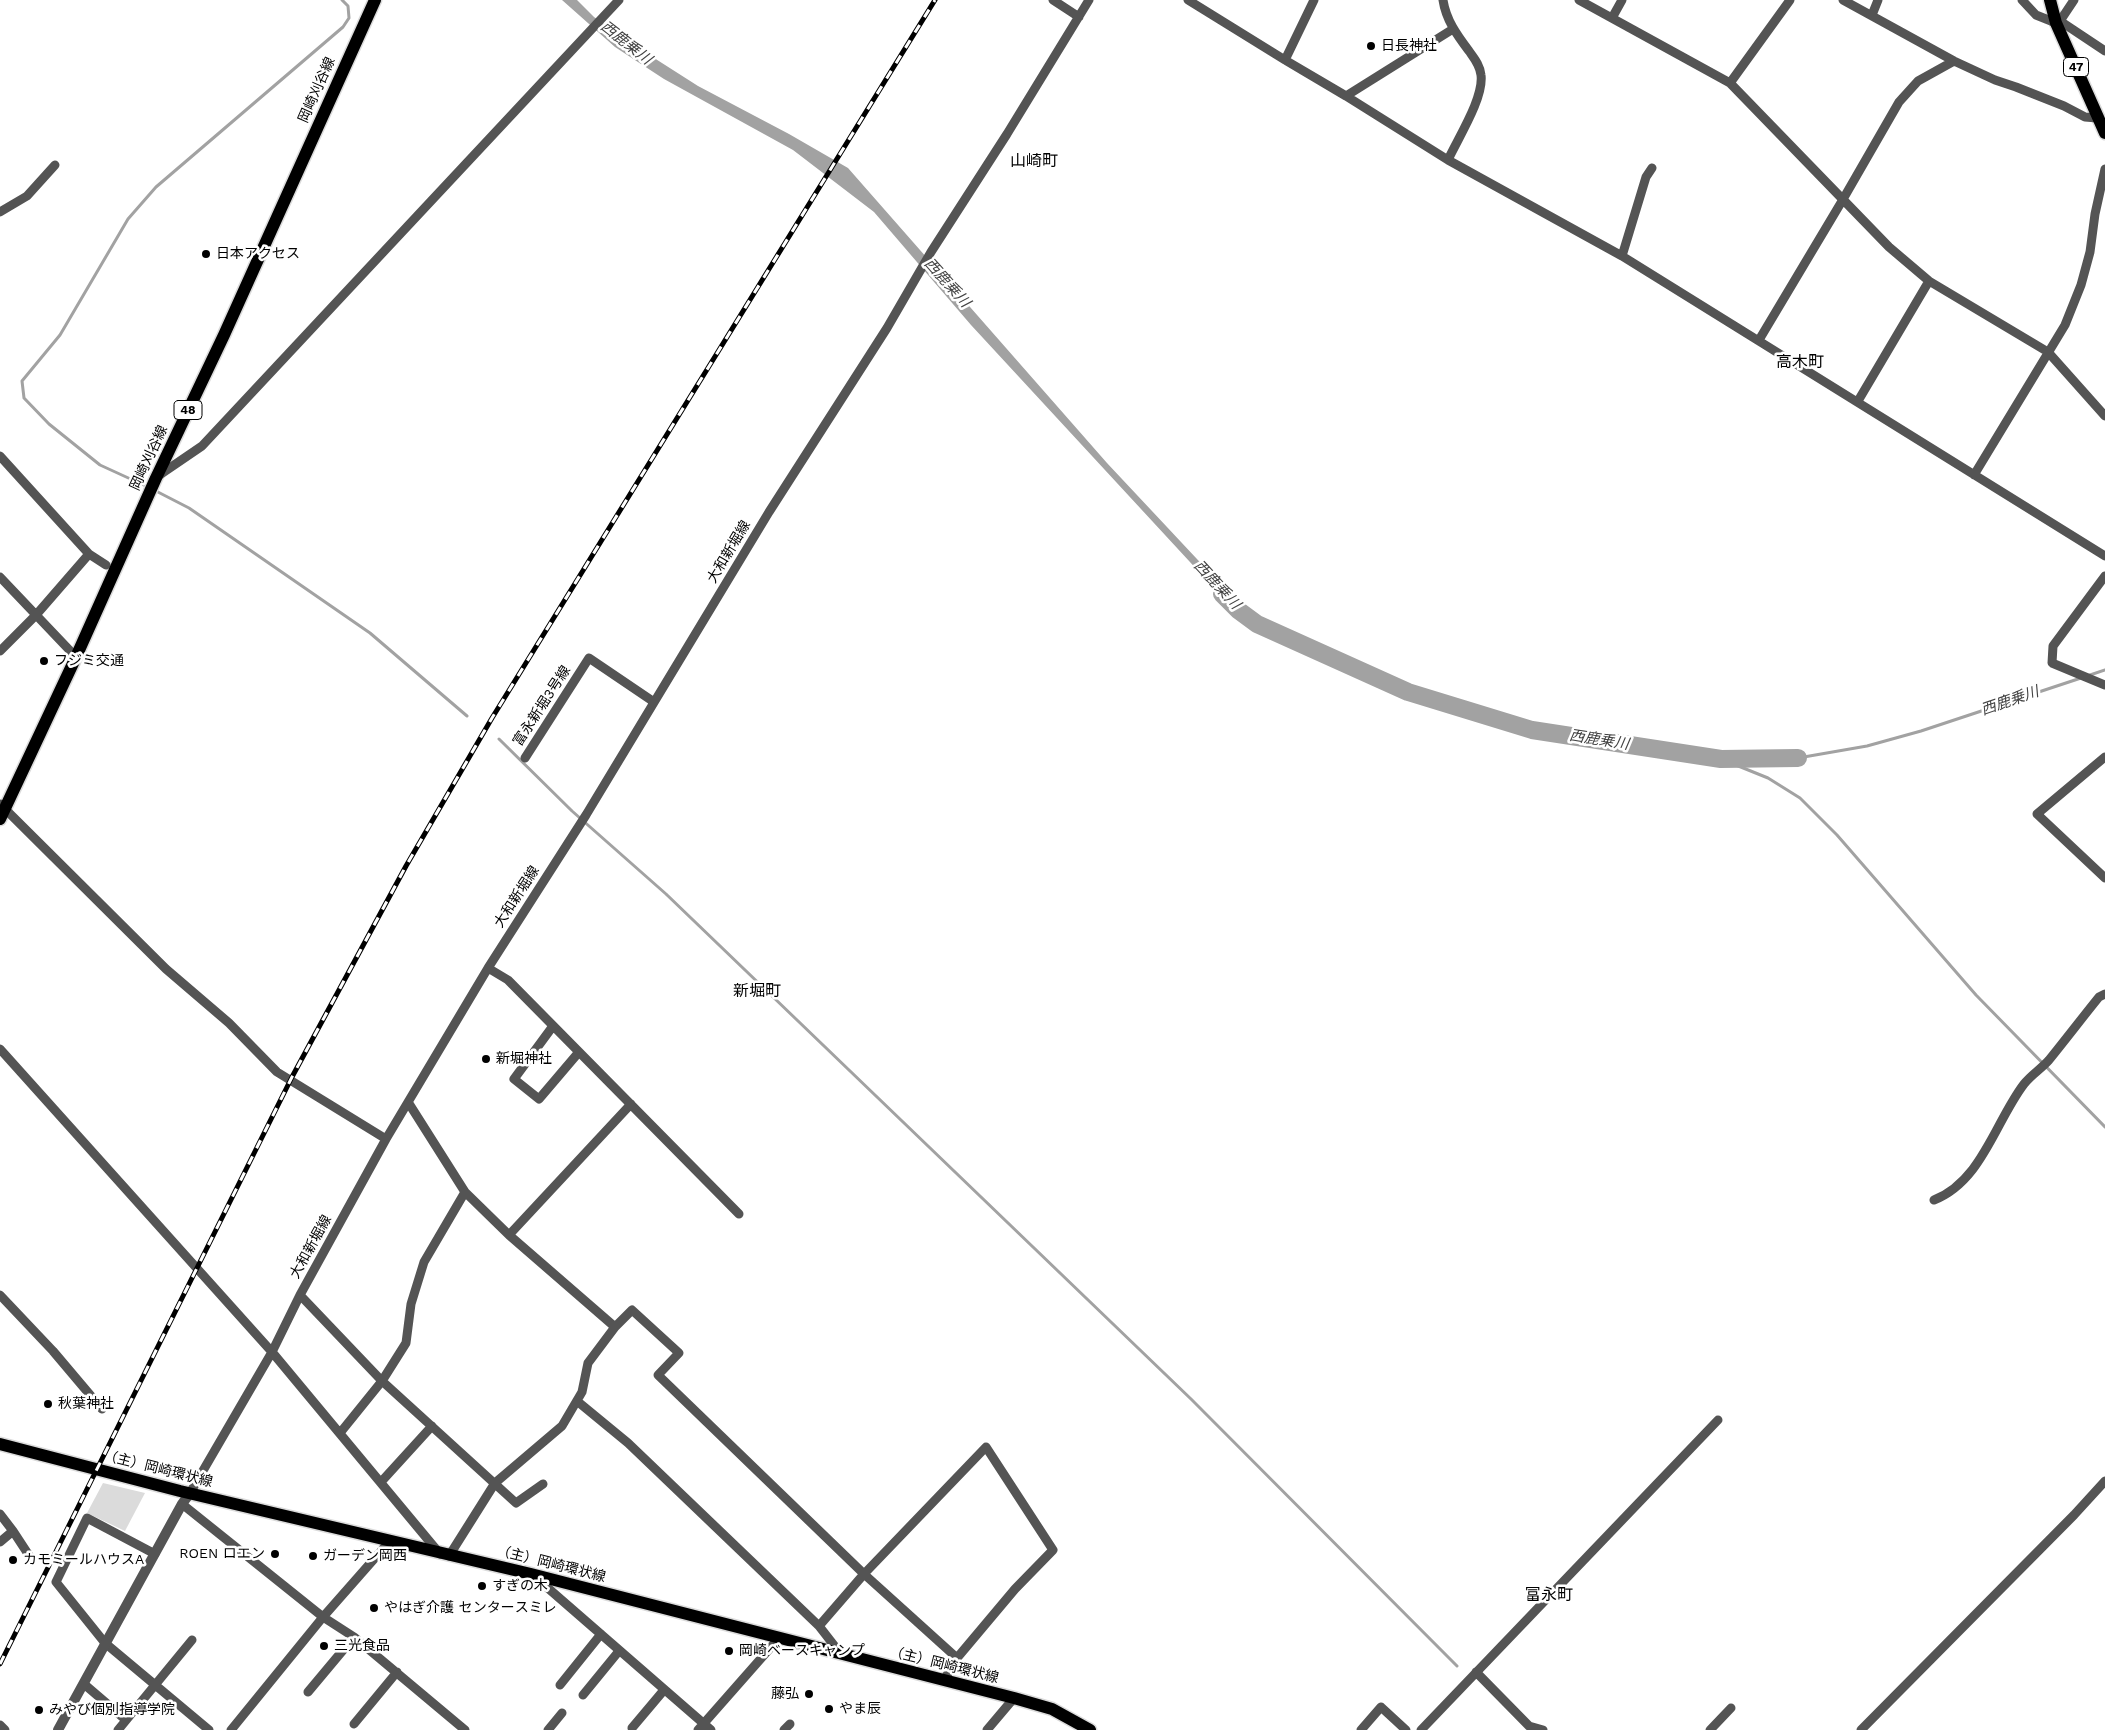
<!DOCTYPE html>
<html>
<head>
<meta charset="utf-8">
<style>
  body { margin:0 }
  canvas { display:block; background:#fff }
</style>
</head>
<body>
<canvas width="2105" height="1730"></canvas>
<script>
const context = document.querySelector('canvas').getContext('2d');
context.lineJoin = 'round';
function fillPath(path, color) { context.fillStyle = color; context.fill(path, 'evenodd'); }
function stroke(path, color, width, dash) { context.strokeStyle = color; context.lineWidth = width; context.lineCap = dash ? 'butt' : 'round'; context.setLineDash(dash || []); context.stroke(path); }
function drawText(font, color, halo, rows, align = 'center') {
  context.font = font + ' "Work Sans","Noto Sans JP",sans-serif'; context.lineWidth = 5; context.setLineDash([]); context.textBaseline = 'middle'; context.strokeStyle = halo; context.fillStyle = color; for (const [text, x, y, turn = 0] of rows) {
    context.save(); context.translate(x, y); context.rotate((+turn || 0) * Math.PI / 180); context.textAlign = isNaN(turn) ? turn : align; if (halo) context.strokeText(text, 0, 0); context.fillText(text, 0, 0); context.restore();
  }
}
const green = new Path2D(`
  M103,1483L145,1493L125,1531L87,1513Z`);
const water = new Path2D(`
  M562,0H577L594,17L640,49L698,86L789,134L848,168L1107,463L1241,606L1238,614L971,325L874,212L793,150L664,79L615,47Z`);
const stream = new Path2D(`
  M148,487L100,465L49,424L24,398L22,381L60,335L128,219L156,187L343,27L349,18L348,6L342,0
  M154,490L189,508L370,633L467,716
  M2087,676L2105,670
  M499,739L572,811L666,894L1191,1399L1457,1666
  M1798,758L1867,746L1921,731L2081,678
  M1721,759L1768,778L1800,798L1837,835L1976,995L2105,1127`);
const river = new Path2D(`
  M1222,594L1238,610L1257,624L1408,692L1532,730L1721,759L1798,758`);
const minor = new Path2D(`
  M1053,0L1079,17
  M1188,0L1285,60L1346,96L1448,160L1622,256L2105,556
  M1443,0C1446,20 1457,35 1469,51C1474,58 1480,65 1481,75C1484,98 1458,138 1448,160
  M1579,0L1730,83L1889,247L1929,281L2048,352L2105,416
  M1843,0L1954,61L1995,80L2016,87L2064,106L2085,117L2097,118
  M2022,0L2036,15L2056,23L2060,21L2074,0
  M1872,15L1878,0
  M1612,18L1622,0
  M2060,21L2105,51
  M1285,60L1314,0
  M1730,83L1790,0
  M1346,96L1453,29
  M0,212L27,196L55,165
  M1622,256L1646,177L1652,168
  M1759,340L1842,201L1899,102L1918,81L1954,61
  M1858,401L1929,281
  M0,456L89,554L106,565
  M1974,475L2065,325L2081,285L2090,252L2095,214L2105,169
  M158,476L202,446L619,0
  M2105,576L2053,646L2052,663L2105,685
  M0,577L76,657
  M0,651L36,615L89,554
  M2105,757L2037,814L2105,878
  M525,758L589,658L654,702
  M0,804L166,969L229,1023L277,1072L386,1139
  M488,968L508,980L739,1214
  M553,1026L514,1079L539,1099L579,1052
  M0,1049L272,1352L440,1554
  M408,1102L465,1192L509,1235L615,1327
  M1934,1200C1982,1181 1995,1122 2024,1084C2031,1075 2041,1069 2049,1060C2066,1039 2082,1018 2099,997L2105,994
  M509,1235L631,1104
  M0,1295L53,1351L102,1409
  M300,1295L382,1381L516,1503L543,1484
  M577,1401L628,1443L819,1626L840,1653
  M340,1433L382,1381L406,1343L411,1304L424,1262L465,1192
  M381,1482L432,1426
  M190,1493L272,1352L300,1295L386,1139L488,968L586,815L769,512L887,328L931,252L1007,134L1089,0
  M182,1504L323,1617L389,1542
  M0,1514L13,1531
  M0,1542L13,1531L32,1560
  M155,1554L87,1518L56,1582L105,1643L209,1730
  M449,1556L495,1483L562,1426L582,1392L588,1363L615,1327L632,1310L679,1353L658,1375L864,1574L957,1658
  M534,1576L711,1730
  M819,1626L864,1574L986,1447L1053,1550L1015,1589L957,1658L944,1680
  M1476,1672L1529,1726L1543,1730
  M84,1684L126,1720
  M560,1685L601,1634
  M308,1692L354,1637
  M583,1695L619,1651
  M354,1724L397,1672
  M0,1725L5,1730
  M632,1728L664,1690
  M118,1730L192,1640
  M231,1730L323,1617L354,1637L465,1730
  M548,1730L562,1713
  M698,1730L779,1638
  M784,1730L790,1724
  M987,1730L1014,1698
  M1361,1730L1381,1707L1406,1730
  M1421,1730L1718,1420
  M1710,1730L1731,1708
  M1861,1730L2074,1515L2105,1481`);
const tertiary = new Path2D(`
  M58,1730L182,1504L190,1493`);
const primary = new Path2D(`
  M2050,0L2056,23L2105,133
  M0,819L76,657L156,478L224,335L375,0
  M0,1444L180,1491L531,1574L1014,1698L1052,1709L1090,1730`);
const rail = new Path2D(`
  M0,1664L292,1077L406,866L492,718L935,0`);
const markers = [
  [1371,46,5,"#000"],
  [206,254,5,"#000"],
  [44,661,5,"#000"],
  [486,1059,5,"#000"],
  [48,1404,5,"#000"],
  [275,1554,5,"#000"],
  [313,1556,5,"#000"],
  [13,1560,5,"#000"],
  [482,1586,5,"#000"],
  [374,1608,5,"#000"],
  [324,1646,5,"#000"],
  [729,1651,5,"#000"],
  [809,1694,5,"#000"],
  [829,1709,5,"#000"],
  [39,1710,5,"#000"]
];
const shields = [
  [2076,67,25],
  [188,410,28]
];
const shieldNames = [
  ["47",2076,67],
  ["48",188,410]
];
const poiNames = [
  ["日長神社",1381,46],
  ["日本アクセス",216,254],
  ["フジミ交通",54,661],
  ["新堀神社",496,1059],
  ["秋葉神社",58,1404],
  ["ROEN ロエン",265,1554,"right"],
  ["ガーデン岡西",323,1556],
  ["カモミールハウスA",23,1560],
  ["すぎの木",492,1586],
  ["やはぎ介護 センタースミレ",384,1608],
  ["三光食品",334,1646],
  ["岡崎ベースキャンプ",739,1651],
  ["藤弘",799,1694,"right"],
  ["やま辰",839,1709],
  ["みやび個別指導学院",49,1710]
];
const streetNames = [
  ["岡崎刈谷線",317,90,-66],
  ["岡崎刈谷線",149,458,-65],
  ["大和新堀線",729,552,-59],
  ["富永新堀3号線",542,706,-57],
  ["大和新堀線",517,897,-57],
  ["大和新堀線",311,1247,-61],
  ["（主）岡崎環状線",158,1469,14],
  ["（主）岡崎環状線",551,1564,14],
  ["（主）岡崎環状線",944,1665,14]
];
const waterNames = [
  ["西鹿乗川",626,43,38],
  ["西鹿乗川",947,283,48],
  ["西鹿乗川",1217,585,47],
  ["西鹿乗川",2010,701,-19],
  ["西鹿乗川",1599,740,9]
];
const quarterNames = [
  ["山崎町",1034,161],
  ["高木町",1800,362],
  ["新堀町",757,991],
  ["富永町",1549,1595]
];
fillPath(green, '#dbdbdb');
fillPath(water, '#a2a2a2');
stroke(stream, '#a2a2a2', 3);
stroke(river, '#a2a2a2', 18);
stroke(primary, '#dbdbdb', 15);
stroke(minor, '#545454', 9);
stroke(tertiary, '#545454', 10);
stroke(primary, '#000', 12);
stroke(rail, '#000', 5);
stroke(rail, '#fff', 3, [9]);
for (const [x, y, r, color] of markers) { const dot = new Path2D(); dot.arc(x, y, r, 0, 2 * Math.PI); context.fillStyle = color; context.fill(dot); stroke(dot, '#fff', 2); }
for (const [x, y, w] of shields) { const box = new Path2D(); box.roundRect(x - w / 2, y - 9.5, w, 19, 4); context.fillStyle = '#fff'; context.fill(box); stroke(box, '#000', 1); }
drawText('bold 12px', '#000', null, shieldNames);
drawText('14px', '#000', '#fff', poiNames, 'left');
drawText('14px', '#000', '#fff', streetNames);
drawText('italic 15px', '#434343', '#fff', waterNames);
drawText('16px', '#000', '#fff', quarterNames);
</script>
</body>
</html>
